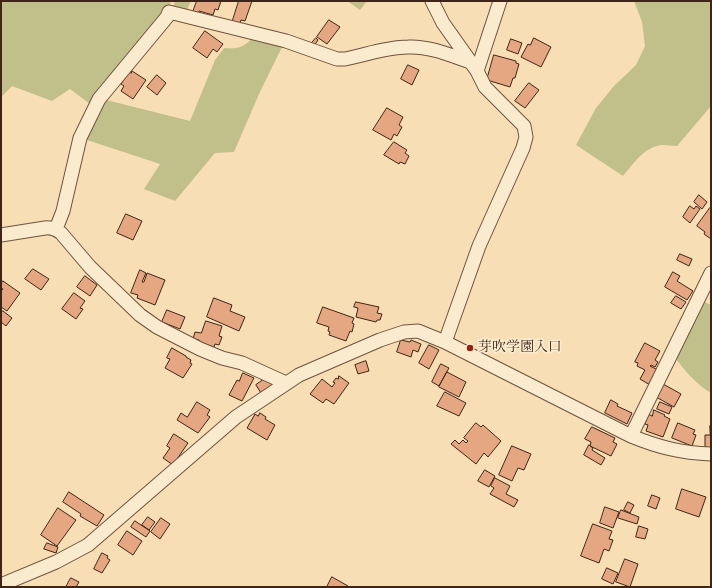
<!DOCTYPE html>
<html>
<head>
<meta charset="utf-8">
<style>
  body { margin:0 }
  #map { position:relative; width:712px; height:588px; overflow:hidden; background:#f8deb4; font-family:Alegreya,serif }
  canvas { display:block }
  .frame { position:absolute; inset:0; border:2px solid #3f2517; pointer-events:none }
</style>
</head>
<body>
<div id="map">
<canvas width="712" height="588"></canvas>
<div class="frame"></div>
</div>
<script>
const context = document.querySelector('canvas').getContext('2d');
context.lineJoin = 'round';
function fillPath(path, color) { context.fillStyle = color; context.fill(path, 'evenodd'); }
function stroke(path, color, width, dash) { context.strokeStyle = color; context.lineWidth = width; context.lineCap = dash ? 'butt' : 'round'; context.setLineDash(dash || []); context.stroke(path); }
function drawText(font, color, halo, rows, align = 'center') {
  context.font = font + ' Alegreya,"Noto Serif JP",serif'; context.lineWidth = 3.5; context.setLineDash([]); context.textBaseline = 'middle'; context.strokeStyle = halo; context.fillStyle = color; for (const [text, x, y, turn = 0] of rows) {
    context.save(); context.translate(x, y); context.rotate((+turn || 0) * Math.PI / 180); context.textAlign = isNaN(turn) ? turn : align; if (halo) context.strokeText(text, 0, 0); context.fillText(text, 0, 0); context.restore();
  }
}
const green = new Path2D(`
  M1,1H171L169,8L94,107L70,89L52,101L12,86L1,97Z
  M175,1H191L185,14L172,10Z
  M347,1H367L360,10Z
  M634,1H711V106L677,146C672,146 668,145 663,145C645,146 634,163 623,176L576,145L596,108L614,86L636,65L645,46L642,22Z
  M252,38L283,45L259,94L234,152L215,153L175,201L144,189L160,164L84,139L91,123L106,100L190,121L215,60L224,48C236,49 244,48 252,38Z
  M700,300L711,305V393C696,384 684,370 674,356Z`);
const building = new Path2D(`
  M197,1H221L218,10L215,9L213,15L199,11L198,14L193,12Z
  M239,1H252L245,21L241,20L239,25L232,23Z
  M329,20L340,27L327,44L317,37Z
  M205,31L223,44L217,52L213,49L207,58L193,48Z
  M316,38L318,40L314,46L311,44Z
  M534,38L551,47L541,67L521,57L528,44L530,45Z
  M511,39L522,43L518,54L507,50Z
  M494,55L516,61V63L519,64L515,78H513L510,87L487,80Z
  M408,65L419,70L412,85L401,79Z
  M132,71L146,80L133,99L121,91L124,86L121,84L129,72L131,73Z
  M157,75L166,83L157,95L147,87Z
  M529,83L539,90L525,108L515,101Z
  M387,108L403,117L399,125L402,127L397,136L394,134L391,140L373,130Z
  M394,142L407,150L405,153L409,156L405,164L400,162L399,164L384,155Z
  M699,195L707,202L702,209L694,202Z
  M690,206L694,209L696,206L700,209L690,223L683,217Z
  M710,208L711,209V239L704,234L705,232L697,226Z
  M126,214L142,221L133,240L117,233Z
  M680,254L692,259L689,266L677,260Z
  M33,269L49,279L41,290L25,279Z
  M140,270L146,273L142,282H144L147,273L165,280L155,305L137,298L138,295L131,293Z
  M673,272L680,276L677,281L693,291L687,300L665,287Z
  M85,276L97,285L90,296L77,287Z
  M3,281L20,293L7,311L1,307V291L3,289L1,288V284Z
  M74,293L85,301L80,308L83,309L76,319L62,309Z
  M676,296L686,302L681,309L671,303Z
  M214,298L232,305L230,311L245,317L239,331L207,317Z
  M356,302L379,307L377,313L382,314L380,320H377L376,322L356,317L358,308L354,307Z
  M323,307L354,318L352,323L354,324L352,332L350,331L346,341L329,335L330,332L328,331L329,327L317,323Z
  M167,310L185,317L180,329L162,322Z
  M3,311L12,318L6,326L1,322V313Z
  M206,321L222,326L219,336L222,337L219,345L215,344L214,347L198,342L199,340L193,339L195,332L201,333Z
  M401,340L410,342L411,340L421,344L418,352L413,350L411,357L397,352Z
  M645,343L660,351L655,360L658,362L655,367L651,365L650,366L658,370L650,385L640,379L645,370L637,366L638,363L635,362Z
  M429,345L439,350L429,369L419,363Z
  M172,348L186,356V357L191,360L190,363L192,364L183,378L165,368L170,359L167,358Z
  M366,361L369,371L358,374L355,365Z
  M441,364L449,368L439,386L432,382Z
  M447,372L466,382L459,397L439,387Z
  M243,373L254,378L242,401L229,395L237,380L239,381Z
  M339,376L349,383L334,404L326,399L323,403L310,394L322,379L332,387L335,383L333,382L336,378L338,379Z
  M263,380L274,384L261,393L256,385Z
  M663,384L681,394L674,407L656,397Z
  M445,392L466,403L459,416L437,406Z
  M611,400L618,404L617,406L632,413L627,424L605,413Z
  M197,402L210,410L207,415L210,417L198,433L177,420L181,413L187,417Z
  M660,402L672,407L669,414L657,409Z
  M654,410L665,415L664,416L670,419L663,437L646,431L648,425L645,424L648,414L652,416Z
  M260,413L266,417L265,419L275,425L267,440L247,428L255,414L258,416Z
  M476,423L481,427L483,425L501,441L488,457L484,453L476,464L451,444L455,440L459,444L463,440L466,443L468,441L464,438Z
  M678,423L695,430L693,434L696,435L692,446L672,438Z
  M710,426L711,448L705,447V435H710Z
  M592,427L615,438L613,442L617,444L611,456L590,446L591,442L585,439Z
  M174,434L188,443L173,465L163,458L170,448L167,446Z
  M589,445L593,448L592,450L605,458L601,465L584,455Z
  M512,446L531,454L524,470L518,468L512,481L499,475Z
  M485,470L495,476L489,487L478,481Z
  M495,478L510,486L506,494L518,500L514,507L490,494L494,488L491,486Z
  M682,489L706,497L699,517L676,509Z
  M69,492L104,515L97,526L80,516L81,514L63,502Z
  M652,495L660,498L656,509L648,506Z
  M628,502L634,505L630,513L624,510Z
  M605,507L619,512L613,528L600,523Z
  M58,508L76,520L57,546L41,535Z
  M621,510L639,517L637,524L618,518Z
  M148,517L155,522L149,530L142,525Z
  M161,518L170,524L160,539L151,532Z
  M135,521L150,531L146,537L131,527Z
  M593,524L612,531L609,539L613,540L609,551L604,549L599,563L581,556Z
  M639,526L648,529L645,539L636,537Z
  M127,531L142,541L133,555L118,545Z
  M47,543L58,547L56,553L44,549Z
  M102,553L108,556L107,558L110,560L102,573L94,569Z
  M625,559L638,564L630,587L616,582Z
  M607,568L618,573L613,584L602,579Z
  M332,577L348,586L347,587H327Z
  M71,578L79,582L76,587H66Z`);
const minor = new Path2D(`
  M432,1L443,23L477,71L485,87L524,126L526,137L523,148L479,246L445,342
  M477,71L500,1
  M56,229L63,211L80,138L99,99L167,17L169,12L286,41L337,59H345C365,55 387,47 408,47C429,46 450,55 470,62
  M1,235L45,228C52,227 56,229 61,233L90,267L140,315L157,327L200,349L222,358L242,363L286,383
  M631,436L711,273
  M1,585L56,562L88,545L236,417L299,375L380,340L404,332L418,331L445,342L631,436C658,447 681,453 711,454`);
const markers = [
  [470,348,4,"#8f2418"]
];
const poiNames = [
  ["芽吹学園入口",478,348]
];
fillPath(green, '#c2c08a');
fillPath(building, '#e5a682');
stroke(building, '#3f2517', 1);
stroke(minor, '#6d533e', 15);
stroke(minor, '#faeace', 13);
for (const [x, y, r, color] of markers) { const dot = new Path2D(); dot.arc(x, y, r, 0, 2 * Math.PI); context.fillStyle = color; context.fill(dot); stroke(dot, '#faeace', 1.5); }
drawText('14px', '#3f2517', '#faeace', poiNames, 'left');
</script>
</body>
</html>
